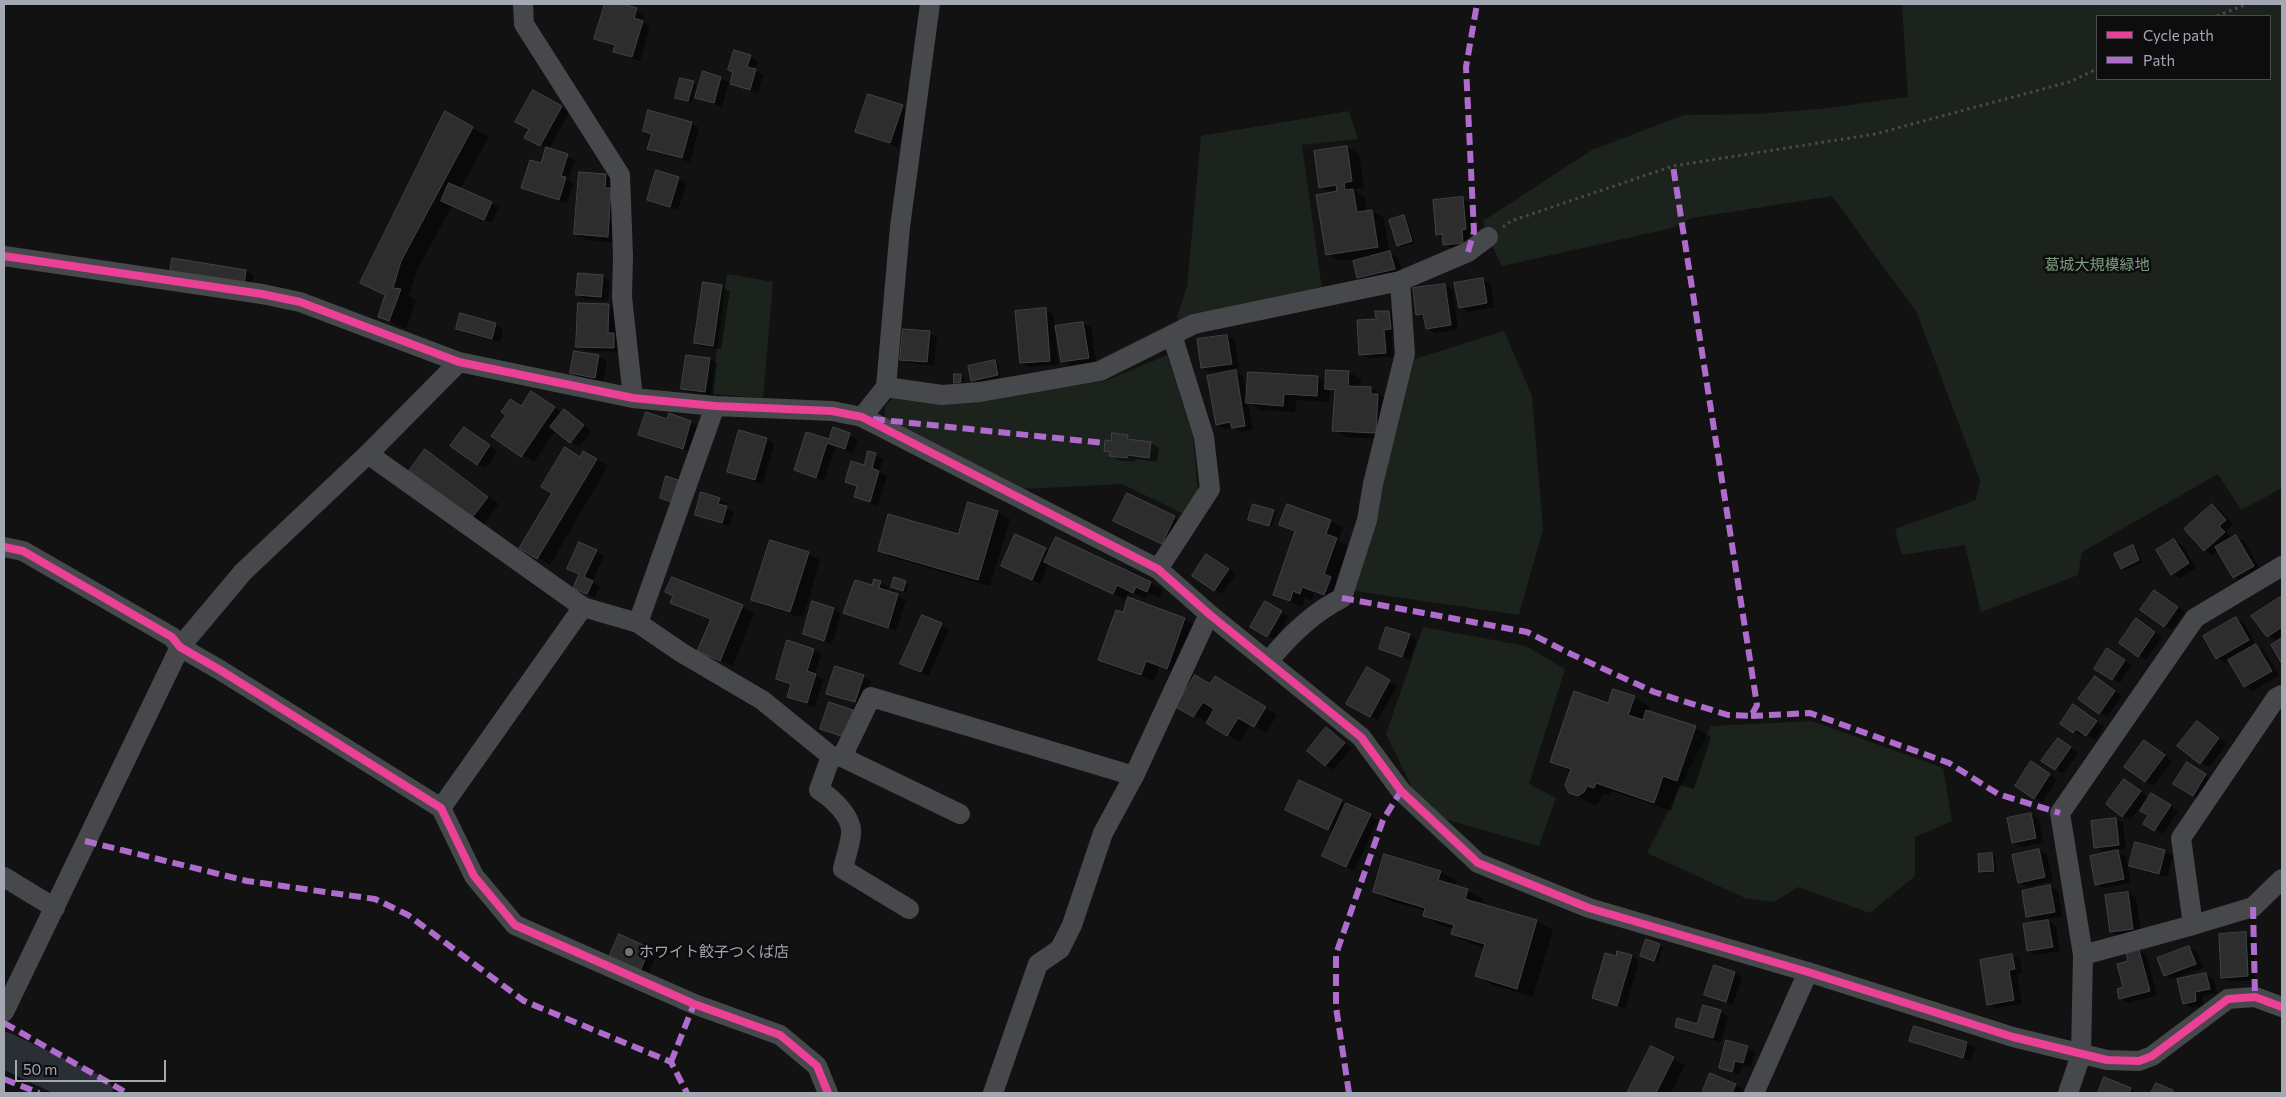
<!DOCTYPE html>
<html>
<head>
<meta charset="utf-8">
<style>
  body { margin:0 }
  #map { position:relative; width:2286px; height:1097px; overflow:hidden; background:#121213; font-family:Commissioner,sans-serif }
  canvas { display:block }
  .frame { position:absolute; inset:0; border:5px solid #a4a8b3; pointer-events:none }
  .legend { position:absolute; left:2096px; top:15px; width:175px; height:65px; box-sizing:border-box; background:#0d0d0e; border:1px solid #494b50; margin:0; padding:6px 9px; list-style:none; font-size:15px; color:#a4a8b3 }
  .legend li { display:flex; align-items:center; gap:10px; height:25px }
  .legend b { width:25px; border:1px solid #494b50 }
  .scale { position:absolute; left:15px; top:1060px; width:151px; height:22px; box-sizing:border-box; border:2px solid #a4a8b3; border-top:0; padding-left:6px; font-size:15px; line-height:18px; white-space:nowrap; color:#a4a8b3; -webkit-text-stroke:4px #0d0d0e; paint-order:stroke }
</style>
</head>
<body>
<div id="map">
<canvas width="2286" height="1097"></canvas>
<div class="frame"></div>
<ul class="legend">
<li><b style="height:6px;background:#ea4096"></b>Cycle path</li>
<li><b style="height:6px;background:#b06ccc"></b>Path</li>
</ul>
<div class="scale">50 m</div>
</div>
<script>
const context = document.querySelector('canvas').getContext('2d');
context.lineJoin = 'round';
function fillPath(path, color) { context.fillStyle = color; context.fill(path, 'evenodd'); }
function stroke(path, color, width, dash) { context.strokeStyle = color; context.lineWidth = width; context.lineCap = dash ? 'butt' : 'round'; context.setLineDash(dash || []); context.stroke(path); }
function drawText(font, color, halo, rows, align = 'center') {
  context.font = font + ' Commissioner,"Noto Sans JP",sans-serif'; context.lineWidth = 5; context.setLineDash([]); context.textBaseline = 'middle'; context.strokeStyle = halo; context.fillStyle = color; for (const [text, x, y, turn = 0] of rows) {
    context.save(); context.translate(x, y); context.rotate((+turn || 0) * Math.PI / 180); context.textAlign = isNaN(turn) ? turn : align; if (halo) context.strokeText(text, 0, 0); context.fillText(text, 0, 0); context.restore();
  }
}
const green = new Path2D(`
  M1902,4H2282V488L2241,510L2218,474L2082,552L2078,575L1981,612L1965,545L1902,555L1895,529L1976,500L1980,480L1917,313L1832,196L1692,218L1672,228L1502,266L1488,237L1483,221L1592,150L1684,115L1756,114L1820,109L1908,97ZM2097,16H2270V79H2097Z
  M1349,111L1358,139L1302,145L1322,289L1179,324L1177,317L1187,287L1201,136Z
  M727,274L773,282L763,398L711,394Z
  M1504,331L1532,396L1543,529L1519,615L1355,591L1415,359Z
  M1167,355L1193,437L1198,492L1186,515L1122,484L1021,489L885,424V407L894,396L947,404L1105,381Z
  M1423,627L1526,646L1565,669L1529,784L1556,798L1539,846L1444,819L1415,794L1386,734Z
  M1812,721L1943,768L1952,821L1915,837V876L1870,913L1798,887L1774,902L1745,898L1647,853L1711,726Z`);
const shadow = new Path2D(`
  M606,4H618L644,14L642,22L650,26L640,61L622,55L614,51L615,47L596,38Z
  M750,56L758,61L755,70L763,75L758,94L731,84L735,72Z
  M704,73L729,82L722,107L697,97Z
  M693,82L696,84L692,102L680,99Z
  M533,91L570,111L549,149L575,160L568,180L573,183L567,204L523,188L541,165L546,148L526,137L530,129Z
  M902,106L910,111L898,147L857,131Z
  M649,112L692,123L699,128L690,162L657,153L649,148L652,135L644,130Z
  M445,113L489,137L460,189L499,207L492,223L452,206L417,270L409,296L416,300L406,329L380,317Z
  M1347,147L1359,154L1364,188L1356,189V192L1365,197L1367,212L1372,211L1384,218L1389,253L1398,257L1402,273L1366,282L1358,278L1361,258L1339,261L1327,254L1332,193L1320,187Z
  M656,171L687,182L678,210L648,199Z
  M606,175L618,182L620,243L587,240L575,233Z
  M1463,199L1471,203L1474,233L1469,234L1470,247L1453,249L1445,244L1444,239L1437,235Z
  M1404,217L1407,219L1415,243L1401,247L1398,245Z
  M246,271L254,275L251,289L179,278Z
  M602,276L610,281L608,301L585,299L578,295Z
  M1483,280L1491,284L1494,307L1468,312L1460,307Z
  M704,284L722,287L730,291L721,349L703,347L695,342Z
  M1445,285L1453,290L1458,329L1435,333L1427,328L1425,319L1418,314Z
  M609,305L617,310L616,336L621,339V352L585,351L577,346Z
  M1046,309L1053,314L1055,327L1083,323L1091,327L1096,362L1070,366L1062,361L1057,330H1055L1058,365L1029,367L1021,363Z
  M1389,312L1397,316L1398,333L1392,334L1393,357L1368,358L1360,354L1377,320V313Z
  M496,324L503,329L500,342L465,333L457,328Z
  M929,333L937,337L934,366L909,363L902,359Z
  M1227,336L1235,340L1239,368L1210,372L1202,368L1198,340Z
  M599,357L607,361L603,381L579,377L571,372Z
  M709,359L717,363L713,396L690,392L682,388Z
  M995,361L998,363L1001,377L976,382L972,380Z
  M1236,372L1243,376L1246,394L1249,373L1318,377L1327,382L1349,372L1361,379L1360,388H1371L1390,402L1388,439L1346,437L1334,430L1336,394L1330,390L1329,402L1296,400L1295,412L1259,410L1248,403L1253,430L1241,432L1233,427L1225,429L1217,424Z
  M960,375L964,377V384L956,382Z
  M543,399L562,413L564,411L572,415L591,431L579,447L556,430L534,462L522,455L508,414L522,407Z
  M669,415L699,426L691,452L648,439L640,434L668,420Z
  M833,429L858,439L853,453L835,447L824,481L795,470L829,441Z
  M472,433L497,451L486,468L478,464Z
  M1127,437L1135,441L1151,443L1159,448L1157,462L1135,459V462L1118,460L1105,450L1112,442Z
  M767,439L774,444L763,484L736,476L728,472Z
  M426,451L499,504L484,525L472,518Z
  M584,452L608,466L550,565L521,547Z
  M869,452L883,459L879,472L887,476L878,506L855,497L858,487L846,481L864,466Z
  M702,494L728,503L726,508L734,512L729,526L696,514Z
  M1127,494L1183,522L1170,547L1123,525Z
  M2213,505L2220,510L2233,524L2226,531L2233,538L2236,536L2244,541L2261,570L2242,582L2234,577L2218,550L2212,555L2204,550Z
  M1273,511L1276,513L1272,527L1249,520Z
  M998,512L1010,519L990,586L891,557L879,550L959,536Z
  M1331,521L1343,528L1338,540L1348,546L1336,581L1342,585L1336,600L1314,593L1312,600L1305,597L1302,607L1274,595L1296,533L1281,525Z
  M1056,539L1151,583L1163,590L1159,598L1148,593L1145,599L1130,591L1126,600L1049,563L1040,584L1002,566L1045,549L1050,552Z
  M2174,540L2182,545L2196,568L2180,578L2172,574Z
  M2133,546L2136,548L2142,562L2125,570L2122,568Z
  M596,551L604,556L592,582L600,587L595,598L574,587Z
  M808,554L820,560L803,618L765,606L753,600Z
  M1214,560L1236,574L1222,594L1215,590Z
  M875,580L888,587L887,592L906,600L896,631L845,613L872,587Z
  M905,582L909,584L906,592L896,589Z
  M2162,596L2185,612L2172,630L2165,626Z
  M2282,598V636L2276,640L2268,636L2253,616Z
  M1129,599L1185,620L1197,626L1180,675L1159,667L1154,681L1111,666L1099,659Z
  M671,602L742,607L754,614L733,666L699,651L711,620Z
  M1265,603L1289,616L1275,640L1252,627Z
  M834,609L841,614L832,644L804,634Z
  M2236,619L2244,623L2256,645L2264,650L2279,675L2253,691L2245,686L2230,660L2225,663L2217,658Z
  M2145,624L2162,637L2146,660L2138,656Z
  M941,625L949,629L929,676L910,668Z
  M1409,635L1417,640L1410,660L1381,649Z
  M814,650L821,654L815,675L823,680L815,707L788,697L792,685L777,679Z
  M2115,654L2132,665L2120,683L2096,669Z
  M1367,669L1397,686L1378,720L1348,703Z
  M863,677L871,681L863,706L828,693Z
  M2095,677L2122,696L2107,717L2100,713Z
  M1227,684L1277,715L1266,733L1251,724L1240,742L1178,706L1210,685Z
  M1634,697L1650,707L1648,712L1695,728L1711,737L1694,789L1679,785L1671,811L1612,791L1610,796L1603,794L1600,801L1595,805L1587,802L1570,792L1571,772L1552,761L1609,704Z
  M2082,710L2104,726L2095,740L2084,733L2082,736L2074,732Z
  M852,711L860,716L852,741L821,729Z
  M2205,727L2227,744L2209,767L2201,763Z
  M1327,729L1352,748L1333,770L1325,765Z
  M2066,744L2078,753L2063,774L2055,769Z
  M2152,746L2172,761L2153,786L2145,781Z
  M2187,764L2213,780L2201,800L2175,784Z
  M2040,768L2057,779L2042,802L2035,798Z
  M2132,785L2148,797L2130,820L2123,816Z
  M2159,799L2178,811L2163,834L2144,823Z
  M1341,801L1378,820L1354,871L1331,860L1334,832L1294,814Z
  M2031,815L2039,819L2043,842L2021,847L2013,842Z
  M2116,819L2123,823L2126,849L2103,851L2095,847Z
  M2136,844L2165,851L2173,856L2167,877L2138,870L2130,865Z
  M2039,850L2047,855L2053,881L2027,887L2019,882Z
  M2118,852L2126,856L2131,883L2104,888L2096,884Z
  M1992,854L1995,856L1997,872L1984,873L1981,871Z
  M1441,872L1457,881L1455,886L1467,890L1483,899L1481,905L1537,921L1553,930L1533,997L1493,985L1477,976L1485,948L1469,943L1453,934L1454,929L1440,925L1424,915L1426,911L1390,901L1374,892Z
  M2050,887L2058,891L2062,916L2037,922L2028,916Z
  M2128,893L2136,898L2141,933L2119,936L2112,932Z
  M2048,921L2056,926L2060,951L2036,955L2028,951Z
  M2245,934L2253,938L2255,980L2230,982L2222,977Z
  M1659,945L1663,947L1658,962L1645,958Z
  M2189,947L2197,952L2203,968L2173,979L2165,975Z
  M649,949L657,954L648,974L618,961Z
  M2139,951L2147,956L2157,995L2128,1003L2120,998L2130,962Z
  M1632,956L1639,961L1625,1009L1593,997L1616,958Z
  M2012,956L2020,960L2022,973L2017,974L2022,1004L1996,1008L1988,1004Z
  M1735,973L1742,978L1733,1005L1706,995Z
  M2206,974L2214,979L2217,993L2202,996L2204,1005L2192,1008L2184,1003Z
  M1720,1012L1728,1016L1721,1042L1684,1031L1676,1027L1698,1026Z
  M1914,1027L1967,1043L1975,1048L1971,1061L1918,1045L1910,1040Z
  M1747,1047L1755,1052L1751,1067L1743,1065L1740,1075L1720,1067Z
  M1651,1048L1685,1065L1671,1093H1629Z
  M1711,1075L1743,1089L1742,1093H1704Z
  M2105,1079L2131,1089L2138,1093H2099Z`);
const river = new Path2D(`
  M4,1050L95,1093`);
const building = new Path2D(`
  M605,4H622L637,8L634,18L643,21L632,57L613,52L615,45L594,39Z
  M734,50L751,55L747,67L756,69L750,90L730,84L733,72L728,70Z
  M703,71L721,77L714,103L695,98Z
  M680,78L694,81L688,101L675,98Z
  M533,90L562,106L540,146L524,138L529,129L515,122Z
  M868,94L903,105L890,143L855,132Z
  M648,110L692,122L682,158L647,149L652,134L643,131Z
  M445,111L473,127L401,261L393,288L401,289L389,321L378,317L385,295L360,283Z
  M1347,146L1352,181L1344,183L1345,190L1353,189L1357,212L1372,210L1378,247L1326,255L1316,195L1337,191L1336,185L1319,188L1314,151Z
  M546,147L568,154L561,176L566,177L559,200L521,188L530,160L541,163Z
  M656,170L679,177L670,207L647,200Z
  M579,172L606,174L605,188H611L608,237L574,234Z
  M449,183L492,202L484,220L441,201Z
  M1463,197L1466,229L1462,230L1463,243L1443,245L1442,234L1436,235L1433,200Z
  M1404,215L1412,241L1397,246L1389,220Z
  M1390,251L1395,269L1357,278L1353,261Z
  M172,258L246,270L244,285L170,274Z
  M578,273L603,275L601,297L576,295Z
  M1483,278L1487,303L1459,308L1454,283Z
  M703,282L722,285L713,346L694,343Z
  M1445,284L1451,325L1426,329L1423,314L1416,315L1413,288Z
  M578,303L609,304L608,333H614V348L576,347Z
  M1046,308L1050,361L1020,363L1015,311Z
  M1375,311H1389L1391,329L1384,330L1386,353L1359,355L1357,320L1376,319Z
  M460,313L496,323L492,339L456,329Z
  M1083,322L1089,358L1061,362L1055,326Z
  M903,329L930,331L927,362L900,360Z
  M1227,335L1232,364L1201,368L1197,339Z
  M574,351L599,355L595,378L570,373Z
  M686,355L710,358L705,392L681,389Z
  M995,360L998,375L971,381L968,366Z
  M1236,370L1245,426L1232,428L1230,422L1216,425L1207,376Z
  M1326,370L1349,371L1348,386L1371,387V394H1378L1376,433L1332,431L1335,390L1325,389Z
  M1248,372L1318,376L1317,396L1284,394L1283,406L1246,403Z
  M954,374H961V382L954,383Z
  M531,391L555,407L521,457L491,436L506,415L501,412L510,399L521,406Z
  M564,409L584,425L570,443L550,427Z
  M646,412L667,419L669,413L691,421L683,449L638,435Z
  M464,427L490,445L477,465L450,446Z
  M833,427L850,433L845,449L827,443L816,478L794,470L806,432L829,439Z
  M739,430L767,438L755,480L727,472Z
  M1112,433L1128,435L1127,439L1151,442L1149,458L1128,455L1127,458L1109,456L1110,452L1104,451L1105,440L1111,441Z
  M565,447L580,457L583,451L597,459L537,559L519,548L552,493L541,487Z
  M425,449L488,497L471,519L409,471Z
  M868,451L876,453L872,468L879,471L870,502L854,497L857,486L845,482L851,461L864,465Z
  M666,476L678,480L672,502L660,498Z
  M701,492L720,498L718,504L727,506L722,523L695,515Z
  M1127,493L1175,516L1162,544L1113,521Z
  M968,502L998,511L978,580L878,551L888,514L958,534Z
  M1253,504L1274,510L1269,526L1248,520Z
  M1287,504L1331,520L1326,534L1337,538L1324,574L1331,577L1324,595L1302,587L1300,594L1293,591L1290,601L1273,595L1295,531L1279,525Z
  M2212,504L2226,520L2219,526L2225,532L2204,551L2184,529Z
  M1015,534L1046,548L1032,580L1001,566Z
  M2236,535L2254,566L2233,578L2215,547Z
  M1056,537L1151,582L1147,592L1136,587L1133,593L1117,585L1113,594L1044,562Z
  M2174,539L2189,563L2171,575L2156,550Z
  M770,540L809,552L790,612L751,600Z
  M579,542L597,550L584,577L593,581L587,594L573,588L579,574L567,569Z
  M2133,545L2139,560L2121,569L2114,554Z
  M1206,554L1229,569L1214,591L1192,576Z
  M672,577L743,605L720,661L697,651L711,619L670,603L673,596L665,592Z
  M894,577L906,581L903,591L891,587Z
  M874,579L881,581L879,588L898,594L888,628L843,613L855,580L872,585Z
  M2154,590L2178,607L2164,627L2140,610Z
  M2282,596V627L2267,637L2251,616Z
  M1128,597L1185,618L1167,669L1146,661L1141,675L1098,660L1116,610L1123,612Z
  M812,601L834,608L824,641L803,634Z
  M1265,601L1282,611L1267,637L1250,627Z
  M922,615L942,623L921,672L900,664Z
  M2236,617L2249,640L2216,659L2203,636Z
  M2136,618L2155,632L2138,657L2119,643Z
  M1386,627L1410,634L1402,657L1379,649Z
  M2282,638V664L2271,645Z
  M787,640L814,649L807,671L816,674L807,703L787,697L791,684L776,679Z
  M2256,644L2272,671L2244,687L2228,660Z
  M2107,648L2125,660L2112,680L2094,669Z
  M835,666L864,675L855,702L826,694Z
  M1367,667L1390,680L1370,717L1346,704Z
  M1195,675L1210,684L1215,676L1266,707L1254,727L1238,718L1227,736L1206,723L1214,709L1203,702L1193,717L1176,707Z
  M2095,676L2115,691L2099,714L2078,699Z
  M1613,689L1635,696L1628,715L1643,720L1646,710L1696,726L1677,781L1663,776L1654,803L1596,783L1594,788L1587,786L1584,792L1578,796L1569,793L1565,785L1571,769L1550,762L1574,691L1608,703Z
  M829,702L853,710L844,737L820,729Z
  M2073,704L2097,721L2086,736L2076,729L2073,733L2060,724Z
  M2197,721L2219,738L2200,764L2177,746Z
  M1326,727L1345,743L1325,766L1307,751Z
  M2058,738L2071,747L2055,770L2041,761Z
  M2144,740L2165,755L2145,782L2124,767Z
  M2031,761L2050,774L2034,799L2015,786Z
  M2187,762L2206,774L2193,796L2173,784Z
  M2124,779L2141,791L2122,817L2106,804Z
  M1299,780L1342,800L1328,830L1285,810Z
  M2151,793L2171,805L2154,831L2143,824L2148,815L2140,811Z
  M1346,803L1371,814L1346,867L1322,856Z
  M2031,813L2036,838L2012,843L2007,818Z
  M2116,818L2119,845L2094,848L2091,821Z
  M2135,842L2165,850L2159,874L2129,866Z
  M2039,849L2045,877L2018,883L2012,855Z
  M2118,850L2124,879L2095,885L2090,856Z
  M1992,853L1994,871L1979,872L1978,854Z
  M1384,854L1441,871L1438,880L1468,889L1465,899L1537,920L1517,989L1475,976L1485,944L1451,934L1454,925L1423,916L1425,908L1373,892Z
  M2050,885L2055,912L2026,917L2022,891Z
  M2128,892L2133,929L2110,932L2105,895Z
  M2048,920L2053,947L2027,951L2023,924Z
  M2246,932L2248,976L2221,978L2219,934Z
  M619,934L650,948L640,971L609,957Z
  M1646,939L1660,944L1654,961L1640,956Z
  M2189,946L2196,964L2164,976L2157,958Z
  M2139,950L2150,991L2119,999L2117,989L2123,987L2117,964L2128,961L2126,953Z
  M1617,951L1632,955L1617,1006L1592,998L1605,953L1616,956Z
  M2012,954L2015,969L2009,970L2014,1000L1987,1005L1980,960Z
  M1714,965L1735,972L1726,1002L1704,995Z
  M2206,973L2210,989L2195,992L2196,1001L2183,1004L2177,979Z
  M1703,1005L1721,1010L1713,1038L1675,1027L1677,1018L1697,1024Z
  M1914,1026L1967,1042L1963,1058L1909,1041Z
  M1726,1040L1748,1046L1743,1063L1735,1061L1732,1072L1719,1068Z
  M1651,1046L1674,1057L1656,1093H1627Z
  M1710,1073L1736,1084L1732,1093H1702Z
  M2104,1077L2131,1088L2129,1093H2098Z
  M2156,1083L2173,1090L2172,1093H2151Z`);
const path = new Path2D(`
  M2217,16L2247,4
  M1503,227L1511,221L1673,166L1875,134L2069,82L2097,69`);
const minor = new Path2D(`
  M523,4L524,24L620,175L623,256L622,297L633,398
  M4,256L262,294L300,302L459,362L633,398L715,406L832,411L862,417L1158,569L1209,614L1361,737L1401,791L1478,863L1589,908L1808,972L2013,1037L2107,1060L2139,1061L2152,1056L2228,999L2255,997L2282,1007
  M886,387L900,227L930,4
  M862,417L886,387L942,395L980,392L1100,371L1194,324L1400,281L1468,252L1488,237
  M368,454L583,607
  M4,547L23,551L172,637L180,647L220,670L441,808L474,876L515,925L694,1004L780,1035L817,1066L828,1093
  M1158,569L1210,489L1204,437L1172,335
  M638,623L682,653L762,700L831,756L842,757L871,697L1134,776
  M1268,662C1288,637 1314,612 1342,598L1367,520L1373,484L1405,354L1400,281
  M831,756L819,790C832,798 853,817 851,834C850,846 845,858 843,869L909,909
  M842,757L960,814
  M441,808L583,607L638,623L715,406
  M4,877L55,908
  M2193,925L2181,838L2276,698L2282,695
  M2083,955L2193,925L2253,907L2282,879
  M4,1012L180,647L243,572L368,454L459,362
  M993,1093L1038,964L1060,949L1072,925L1103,833L1134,776L1209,614
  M1754,1093L1808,972
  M2068,1093L2081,1055L2083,955L2060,813L2195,618L2282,566`);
const quiet = new Path2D(`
  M1468,252L1474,232L1466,67L1477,4
  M873,419L1104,443
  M1342,598L1527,632L1571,654L1654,692L1728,715L1751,716L1757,705L1673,166
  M1751,716L1810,713L1949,763L1998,794L2060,813
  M85,841L247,881L375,899L408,915L524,1001L671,1062L687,1093
  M2253,907L2255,997
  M4,1023L127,1093
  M671,1062L694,1004
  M4,1079L39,1093
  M1349,1093L1336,1007V954L1383,820L1401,791`);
const cycleway = new Path2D(`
  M4,256L262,294L300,302L459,362L633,398L715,406L832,411L862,417L1158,569L1209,614L1361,737L1401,791L1478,863L1589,908L1808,972L2013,1037L2107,1060L2139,1061L2152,1056L2228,999L2255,997L2282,1007
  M4,547L23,551L172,637L180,647L220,670L441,808L474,876L515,925L694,1004L780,1035L817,1066L828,1093`);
const markers = [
  [629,952,5,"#71747b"]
];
const parkNames = [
  ["葛城大規模緑地",2097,265]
];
const poiNames = [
  ["ホワイト餃子つくば店",639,952]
];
fillPath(green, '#1c231d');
fillPath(shadow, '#0007');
stroke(river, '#292f35', 36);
fillPath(building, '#2d2d2e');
stroke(building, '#424346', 1);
stroke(path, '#484a4d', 3, [2.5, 4]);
stroke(minor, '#47484b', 20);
stroke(quiet, '#b06ccc', 6, [12, 6]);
stroke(cycleway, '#ea4096', 8);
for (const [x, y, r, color] of markers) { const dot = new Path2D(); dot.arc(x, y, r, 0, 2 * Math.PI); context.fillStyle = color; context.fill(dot); stroke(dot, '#0d0d0e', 2); }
drawText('15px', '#7c9d7e', '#0d0d0e', parkNames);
drawText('15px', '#a4a8b3', '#0d0d0e', poiNames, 'left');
</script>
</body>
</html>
